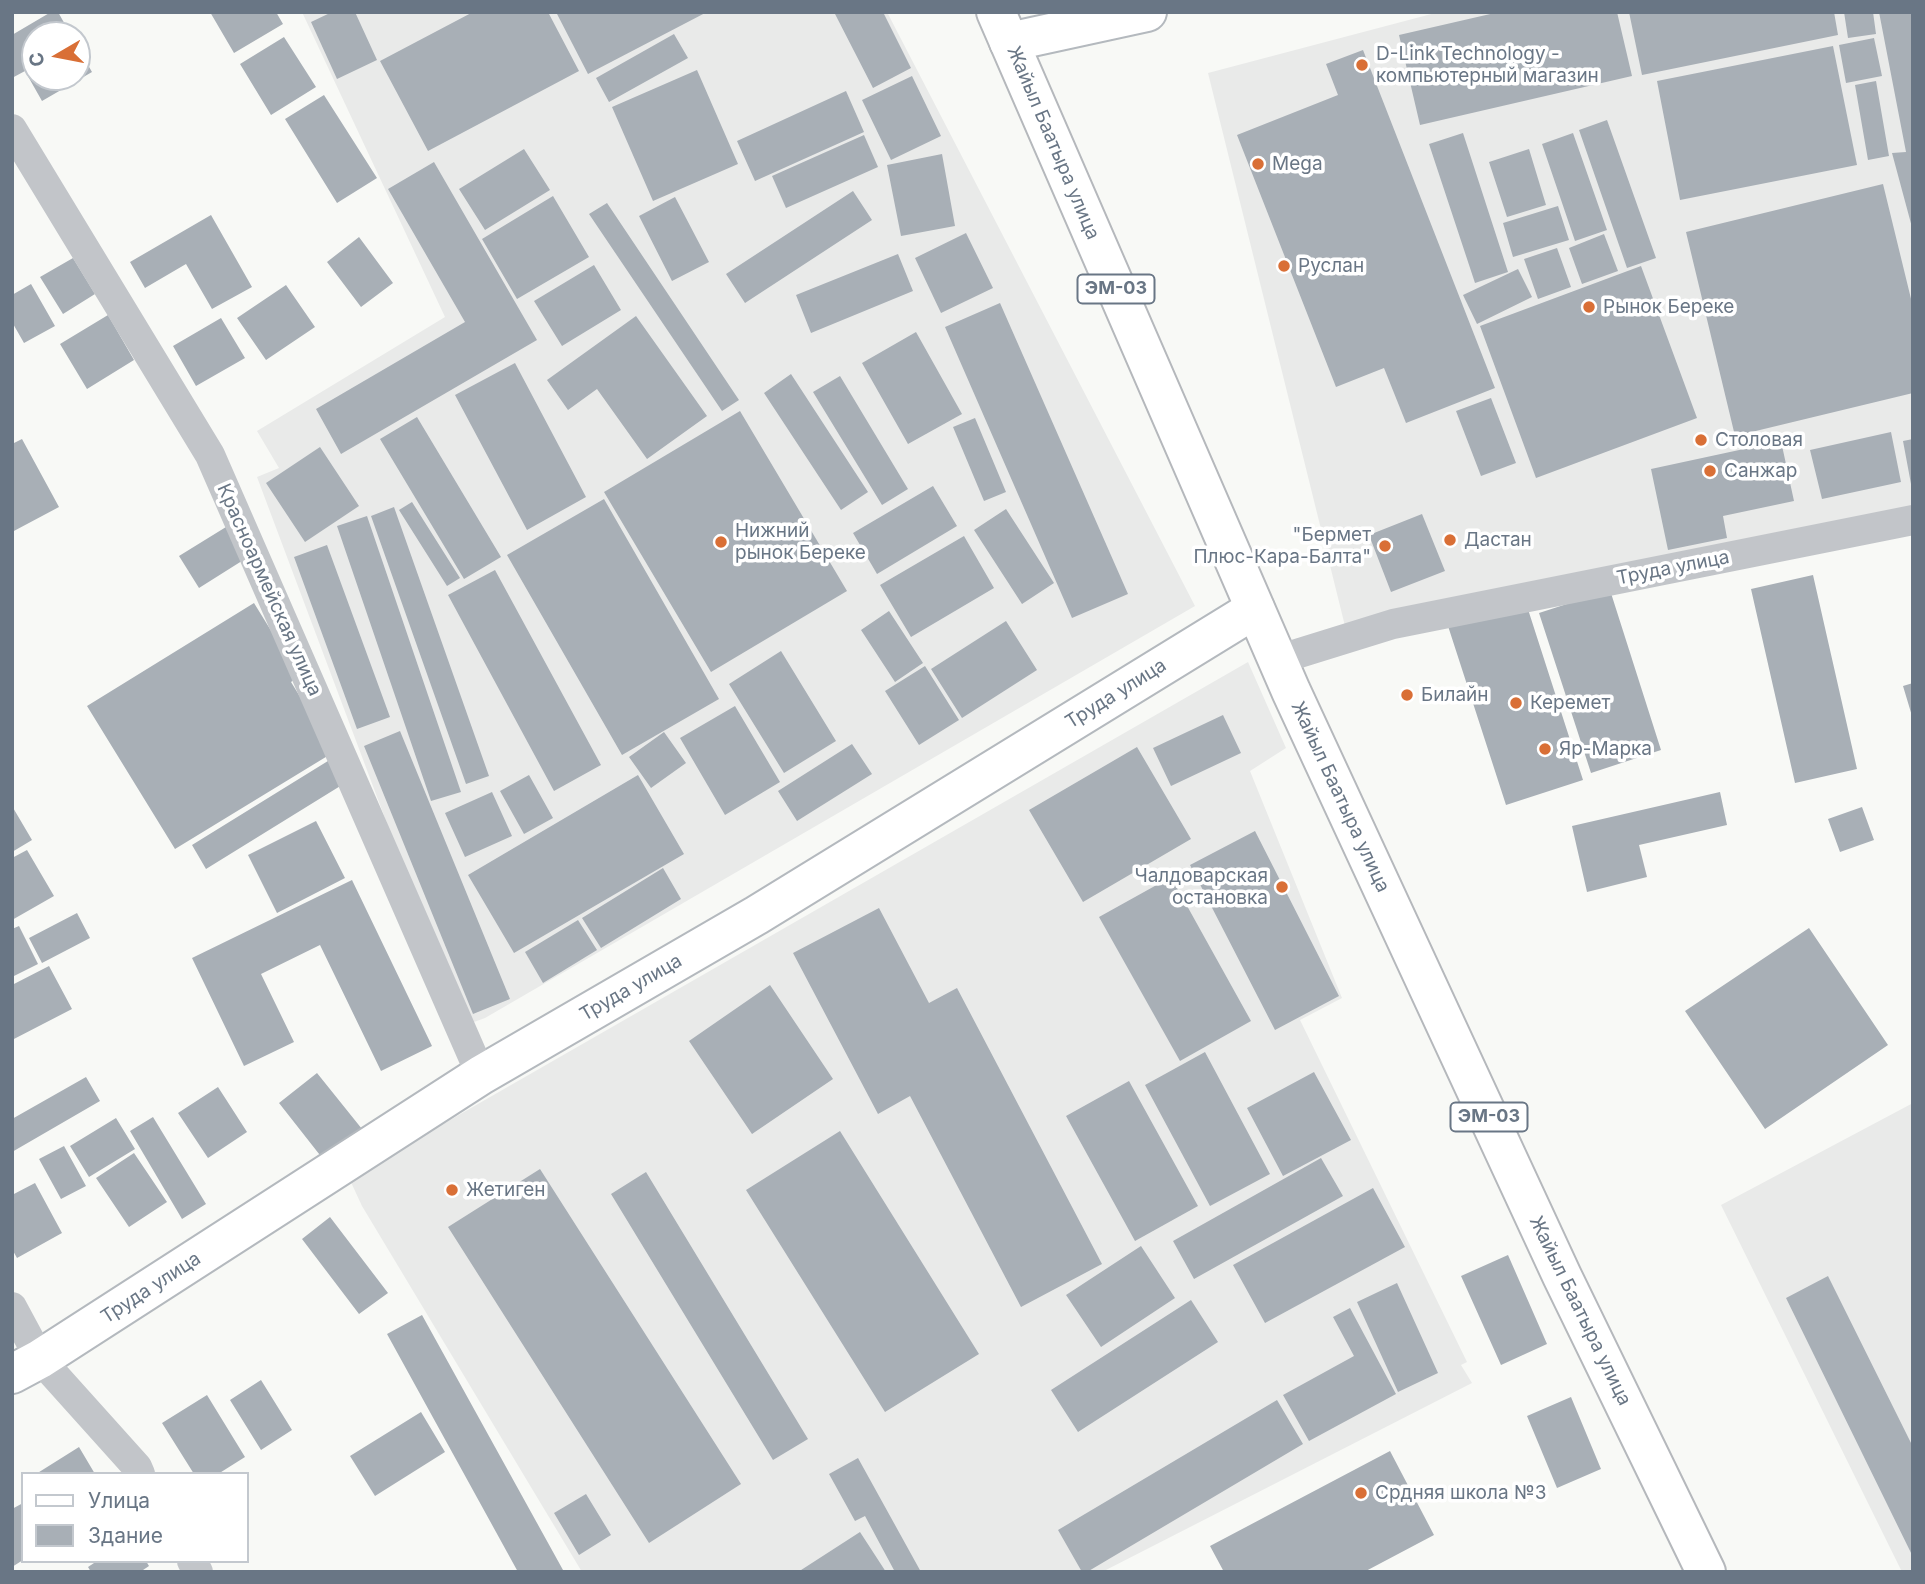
<!DOCTYPE html>
<html>
<head>
<meta charset="utf-8">
<style>
  body { margin:0 }
  #map { position:relative; width:1925px; height:1584px; overflow:hidden; background:#f8f9f6; font-family:Inter,sans-serif }
  canvas { display:block }
  .frame { position:absolute; inset:0; border:14px solid #697685; pointer-events:none }
  .legend { position:absolute; left:21px; top:1472px; width:228px; height:91px; box-sizing:border-box; background:#fff; border:2px solid #c3c8ce; margin:0; padding:9px 12px; list-style:none; font-size:21px; color:#697685 }
  .legend li { display:flex; align-items:center; gap:14px; height:35px }
  .legend b { width:35px; border:2px solid #c3c8ce }
  .north { position:absolute; left:21px; top:21px; width:70px; height:70px; box-sizing:border-box; background:#fff; border:2px solid #c3c8ce; border-radius:50%; rotate:260deg; font-size:19px; font-weight:700; line-height:28px; text-align:center; color:#697685 }
  .north::after { content:''; display:block; margin:auto; width:24px; height:32px; background:#d96f36; clip-path:polygon(50% 0,100% 100%,50% 72%,0 100%) }
</style>
</head>
<body>
<div id="map">
<canvas width="1925" height="1584"></canvas>
<div class="frame"></div>
<ul class="legend">
<li><b style="height:9px;background:#fff"></b>Улица</li>
<li><b style="height:19px;background:#a8afb6"></b>Здание</li>
</ul>
<div class="north">С</div>
</div>
<script>
const context = document.querySelector('canvas').getContext('2d');
context.lineJoin = 'round';
function fillPath(path, color) { context.fillStyle = color; context.fill(path, 'evenodd'); }
function stroke(path, color, width, dash) { context.strokeStyle = color; context.lineWidth = width; context.lineCap = dash ? 'butt' : 'round'; context.setLineDash(dash || []); context.stroke(path); }
function drawText(font, color, halo, rows, align = 'center') {
  context.font = font + ' Inter,sans-serif'; context.lineWidth = 7; context.setLineDash([]); context.textBaseline = 'middle'; context.strokeStyle = halo; context.fillStyle = color; for (const [text, x, y, turn = 0] of rows) {
    context.save(); context.translate(x, y); context.rotate((+turn || 0) * Math.PI / 180); context.textAlign = isNaN(turn) ? turn : align; if (halo) context.strokeText(text, 0, 0); context.fillText(text, 0, 0); context.restore();
  }
}
const built = new Path2D(`
  M302,12H887L1195,606L485,1018L463,1026L257,477L279,468L257,431L445,317Z
  M1439,12H1913V506L1345,626L1208,73Z
  M1248,662L1286,748L1250,771L1342,998L1300,1020L1467,1362L1461,1365L1472,1383L1102,1572H582L362,1206L349,1178Z
  M1913,1103V1572H1902L1721,1205Z`);
const building = new Path2D(`
  M51,12H58L71,35H35V77H77V46L92,72L42,101L25,71L12,78V35Z
  M210,12H276L283,24L234,53Z
  M332,12H355L377,60L337,79L311,22Z
  M473,12H548L579,71L428,151L380,61Z
  M556,12H707L588,74Z
  M834,12H883L911,68L873,88Z
  M1499,12H1617L1632,76L1420,125L1399,35Z
  M1629,12H1834L1838,35L1642,75Z
  M1844,12H1873L1876,34L1848,38Z
  M1879,12H1913V231L1892,153L1906,152Z
  M674,34L688,58L609,102L596,78Z
  M284,37L316,87L271,115L240,64Z
  M1874,38L1882,76L1846,83L1839,45Z
  M1833,46L1857,165L1680,200L1657,81Z
  M1363,50L1495,388L1406,423L1384,368L1336,387L1237,135L1338,95L1326,64Z
  M697,70L738,164L653,201L612,107Z
  M912,76L941,136L891,160L862,100Z
  M1876,81L1889,156L1868,160L1855,85Z
  M846,91L864,132L755,181L737,141Z
  M324,95L377,178L337,203L285,119Z
  M1607,120L1656,258L1627,268L1579,130Z
  M1463,133L1508,272L1475,283L1429,144Z
  M1573,133L1607,230L1575,241L1542,144Z
  M864,135L878,167L786,208L772,176Z
  M524,149L550,190L485,230L459,189Z
  M1529,149L1546,205L1507,217L1489,162Z
  M942,154L955,226L901,236L887,165Z
  M434,162L537,340L341,454L316,409L465,322L388,189Z
  M1883,184L1913,307V393L1735,436L1686,232Z
  M853,191L872,220L745,303L726,274Z
  M553,196L589,257L517,299L482,239Z
  M675,197L709,262L672,281L639,216Z
  M607,203L739,400L722,411L589,214Z
  M1558,206L1569,240L1513,257L1503,223Z
  M211,215L252,287L212,309L186,264L145,288L130,262Z
  M966,233L993,288L941,313L915,258Z
  M1604,234L1618,271L1582,284L1569,248Z
  M359,237L393,283L361,307L327,262Z
  M1557,248L1571,287L1538,299L1524,259Z
  M898,254L913,291L811,333L796,295Z
  M73,258L95,294L63,314L40,277Z
  M594,265L621,310L562,346L534,301Z
  M1641,266L1697,418L1536,478L1480,326Z
  M1518,269L1532,297L1477,324L1463,295Z
  M31,284L55,326L24,343L12,322V295Z
  M286,285L315,327L266,360L237,318Z
  M1000,303L1128,594L1072,618L945,327Z
  M108,315L134,360L87,389L60,344Z
  M636,316L707,416L647,459L597,389L568,410L547,380Z
  M221,318L245,358L196,386L173,346Z
  M916,332L962,414L908,444L862,363Z
  M515,363L586,497L527,530L455,395Z
  M791,374L868,492L841,510L764,393Z
  M840,376L908,489L882,505L813,392Z
  M1491,398L1516,463L1481,476L1456,411Z
  M740,411L847,591L711,672L604,492Z
  M417,417L501,557L464,579L380,439Z
  M975,418L1006,492L984,501L953,427Z
  M1891,432L1901,482L1822,499L1810,450Z
  M22,439L59,507L12,532V444Z
  M1913,439V484H1911L1903,441Z
  M1781,441L1794,501L1723,516L1727,538L1668,550L1651,469Z
  M320,447L359,506L305,542L266,483Z
  M933,486L957,526L877,574L853,533Z
  M604,499L719,699L622,755L507,555Z
  M412,502L460,578L447,586L399,510Z
  M394,507L489,776L466,784L371,516Z
  M1006,509L1054,583L1022,604L974,530Z
  M1422,514L1445,571L1391,592L1369,535Z
  M367,516L461,792L431,801L337,526Z
  M226,527L245,559L199,588L179,556Z
  M964,536L994,588L911,637L880,585Z
  M327,545L390,717L357,729L294,557Z
  M495,570L601,765L554,791L448,595Z
  M1813,575L1857,769L1795,783L1751,589Z
  M1610,590L1661,750L1591,773L1539,613Z
  M1525,600L1583,780L1506,805L1448,626Z
  M254,603L299,676L291,682L334,752L175,849L87,706Z
  M889,611L923,663L895,682L861,630Z
  M1006,621L1037,670L962,718L931,669Z
  M781,651L836,741L784,773L729,684Z
  M925,666L959,720L919,745L885,691Z
  M1913,683V716H1912L1903,686Z
  M735,706L780,782L725,815L680,738Z
  M1223,715L1241,753L1171,786L1153,748Z
  M400,731L510,999L473,1014L364,746Z
  M664,732L686,763L651,788L629,757Z
  M852,744L872,774L797,821L778,791Z
  M1137,747L1191,839L1083,902L1029,810Z
  M336,756L350,780L206,869L192,845Z
  M529,775L553,818L524,834L500,791Z
  M638,775L684,854L514,953L468,875Z
  M492,792L512,836L465,857L445,813Z
  M1720,792L1727,825L1639,845L1647,877L1587,892L1572,826Z
  M12,806L32,840L12,852Z
  M1862,807L1874,840L1840,852L1828,819Z
  M316,821L345,878L277,913L248,855Z
  M1255,831L1339,996L1275,1030L1190,865Z
  M27,850L54,896L12,920V858Z
  M663,868L681,899L601,948L582,918Z
  M1171,877L1251,1021L1180,1061L1099,917Z
  M352,880L432,1046L381,1071L320,945L261,974L294,1042L244,1066L192,958Z
  M879,908L929,1003L957,988L1102,1264L1021,1307L910,1096L878,1114L793,953Z
  M77,913L90,938L42,963L29,938Z
  M578,920L597,950L543,983L525,952Z
  M19,926L38,964L12,977V929Z
  M1809,928L1888,1045L1765,1129L1685,1011Z
  M49,966L72,1009L12,1040V985Z
  M770,985L833,1079L752,1134L689,1041Z
  M1205,1052L1270,1174L1210,1206L1145,1085Z
  M1314,1072L1351,1140L1283,1176L1247,1108Z
  M317,1073L362,1129L323,1159L279,1103Z
  M86,1077L100,1101L12,1152V1119Z
  M1129,1081L1198,1206L1135,1241L1066,1116Z
  M218,1087L247,1132L208,1158L178,1113Z
  M153,1117L206,1204L182,1219L130,1131Z
  M116,1118L135,1149L89,1177L70,1146Z
  M840,1131L979,1354L885,1412L746,1190Z
  M64,1146L86,1186L61,1199L39,1159Z
  M134,1153L167,1202L129,1227L96,1178Z
  M1321,1158L1343,1196L1194,1279L1173,1241Z
  M540,1169L741,1484L649,1543L448,1227Z
  M646,1172L808,1439L773,1460L611,1194Z
  M35,1183L62,1233L17,1258L12,1249V1195Z
  M1373,1188L1405,1247L1265,1323L1233,1265Z
  M330,1217L388,1293L359,1314L302,1239Z
  M1141,1246L1175,1298L1101,1347L1066,1295Z
  M1508,1255L1547,1344L1501,1365L1461,1276Z
  M1828,1276L1913,1447V1557L1786,1298Z
  M1397,1283L1438,1373L1398,1392L1357,1302Z
  M1191,1300L1218,1342L1078,1432L1051,1390Z
  M1350,1308L1396,1394L1309,1441L1283,1395L1354,1356L1333,1317Z
  M422,1315L563,1570L560,1572H518L387,1334Z
  M261,1380L292,1430L261,1450L230,1400Z
  M207,1395L245,1457L218,1474H194L162,1423Z
  M1571,1397L1601,1469L1557,1488L1527,1416Z
  M1277,1400L1303,1444L1087,1572H1082L1058,1530Z
  M421,1412L445,1452L375,1496L350,1456Z
  M79,1447L95,1474H36Z
  M1390,1451L1434,1535L1364,1572H1224L1210,1546Z
  M858,1458L921,1572H895L865,1516L855,1521L829,1474Z
  M586,1494L611,1535L579,1555L554,1513Z
  M23,1503V1560L12,1567V1509Z
  M860,1532L886,1572H798Z
  M97,1561H146L149,1566L140,1572H91L88,1567Z`);
const street = new Path2D(`
  M12,129L210,455L481,1075
  M1277,660L1393,624L1913,520
  M12,1307L40,1359L137,1467L140,1474
  M192,1561L198,1572`);
const secondary = new Path2D(`
  M1009,42L1147,12
  M12,1374L40,1359L481,1075L757,915L1255,609`);
const highway = new Path2D(`
  M996,12L1291,691L1562,1276L1706,1572`);
const markers = [
  [1362,65,7,"#d96f36"],
  [1258,164,7,"#d96f36"],
  [1284,266,7,"#d96f36"],
  [1589,307,7,"#d96f36"],
  [1701,440,7,"#d96f36"],
  [1710,471,7,"#d96f36"],
  [1450,540,7,"#d96f36"],
  [721,542,7,"#d96f36"],
  [1385,546,7,"#d96f36"],
  [1407,695,7,"#d96f36"],
  [1516,703,7,"#d96f36"],
  [1545,749,7,"#d96f36"],
  [1282,887,7,"#d96f36"],
  [452,1190,7,"#d96f36"],
  [1361,1493,7,"#d96f36"]
];
const shields = [
  [1116,289,77],
  [1489,1117,77]
];
const shieldNames = [
  ["ЭМ-03",1116,289],
  ["ЭМ-03",1489,1117]
];
const poiNames = [
  ["D-Link Technology -",1376,54],
  ["компьютерный магазин",1376,76],
  ["Mega",1272,164],
  ["Руслан",1298,266],
  ["Рынок Береке",1603,307],
  ["Столовая",1715,440],
  ["Санжар",1724,471],
  ["Нижний",735,531],
  ["рынок Береке",735,553],
  ["\"Бермет",1371,535,"right"],
  ["Плюс-Кара-Балта\"",1371,557,"right"],
  ["Дастан",1464,540],
  ["Билайн",1421,695],
  ["Керемет",1530,703],
  ["Яр-Марка",1559,749],
  ["Чалдоварская",1268,876,"right"],
  ["остановка",1268,898,"right"],
  ["Жетиген",466,1190],
  ["Срдняя школа №3",1375,1493]
];
const streetNames = [
  ["Жайыл Баатыра улица",1053,143,67],
  ["Труда улица",1673,568,-11],
  ["Красноармейская улица",269,590,66],
  ["Труда улица",1116,694,-32],
  ["Жайыл Баатыра улица",1340,797,65],
  ["Труда улица",631,988,-30],
  ["Труда улица",151,1288,-33],
  ["Жайыл Баатыра улица",1580,1311,64]
];
fillPath(built, '#e9eae9');
fillPath(building, '#a8afb6');
stroke(secondary, '#b4b9be', 42);
stroke(highway, '#b5b8bc', 42);
stroke(street, '#c2c5c9', 30);
stroke(secondary, '#fff', 38);
stroke(highway, '#fff', 38);
for (const [x, y, r, color] of markers) { const dot = new Path2D(); dot.arc(x, y, r, 0, 2 * Math.PI); context.fillStyle = color; context.fill(dot); stroke(dot, '#fff', 2.5); }
for (const [x, y, w] of shields) { const box = new Path2D(); box.roundRect(x - w / 2, y - 14.5, w, 29, 5); context.fillStyle = '#fff'; context.fill(box); stroke(box, '#697685', 2); }
drawText('bold 18px', '#697685', null, shieldNames);
drawText('19px', '#697685', '#fff', poiNames, 'left');
drawText('19px', '#697685', '#fff', streetNames);
</script>
</body>
</html>
